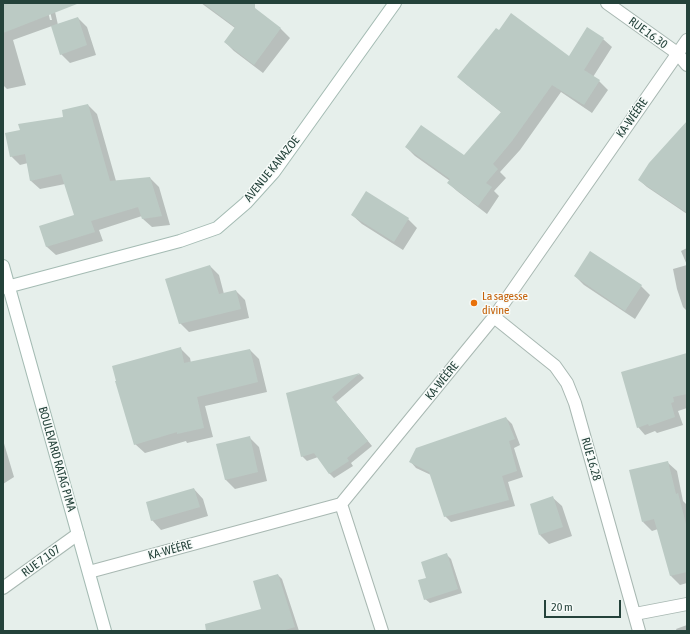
<!DOCTYPE html>
<html>
<head>
<meta charset="utf-8">
<style>
  body { margin:0 }
  #map { position:relative; width:690px; height:634px; overflow:hidden; background:#e6efeb; font-family:"Asap Condensed",sans-serif }
  canvas { display:block }
  .frame { position:absolute; inset:0; border:4px solid #24423a; pointer-events:none }
  .scale { position:absolute; left:544px; top:600px; width:77px; height:18px; box-sizing:border-box; border:2px solid #24423a; border-top:0; padding-left:5px; font-size:12px; line-height:14px; white-space:nowrap; color:#24423a; -webkit-text-stroke:3px #f7fbf9; paint-order:stroke }
</style>
</head>
<body>
<div id="map">
<canvas width="690" height="634"></canvas>
<div class="frame"></div>
<div class="scale">20 m</div>
</div>
<script>
const context = document.querySelector('canvas').getContext('2d');
context.lineJoin = 'round';
function fillPath(path, color) { context.fillStyle = color; context.fill(path, 'evenodd'); }
function stroke(path, color, width, dash) { context.strokeStyle = color; context.lineWidth = width; context.lineCap = dash ? 'butt' : 'round'; context.setLineDash(dash || []); context.stroke(path); }
function drawText(font, color, halo, rows, align = 'center') {
  context.font = font + ' "Asap Condensed",sans-serif'; context.lineWidth = 3; context.setLineDash([]); context.textBaseline = 'middle'; context.strokeStyle = halo; context.fillStyle = color; for (const [text, x, y, turn = 0] of rows) {
    context.save(); context.translate(x, y); context.rotate((+turn || 0) * Math.PI / 180); context.textAlign = isNaN(turn) ? turn : align; if (halo) context.strokeText(text, 0, 0); context.fillText(text, 0, 0); context.restore();
  }
}
const shadow = new Path2D(`
  M12,3H46L50,20H52L48,3H53L58,25L78,18L87,27L96,55L70,63L61,54L52,26L13,40L26,85L7,89L3,85V6Z
  M201,3H251L250,5L281,29L290,38L263,73L234,51L225,42L235,28Z
  M603,39L612,47L593,77L599,81L608,90L592,113L561,92L520,150L500,172L506,178L494,191L499,196L487,214L457,191L448,183L450,181L415,156L406,147L465,157L502,113L467,85L458,77L569,57Z
  M88,105L97,114L116,181L150,178L159,187L170,225L152,227L143,219L142,216L99,230L103,241L56,255L47,247L41,227L76,216L65,184L40,189L31,181L28,163L20,165L11,156L21,130L65,117Z
  M687,137V214L647,187L639,180Z
  M352,215L408,219L417,228L403,250L362,224Z
  M687,248V311L683,307L677,289L673,269L687,265L681,251Z
  M210,266L219,275L224,294L236,291L245,300L249,318L189,332L180,323Z
  M575,276L641,286L650,295L635,319L584,285Z
  M181,349L190,358L191,363L250,350L259,359L267,392L205,406L213,437L187,443L186,441L145,453L135,444Z
  M687,354V408L678,411L683,425L657,433L655,431L645,435L638,427Z
  M360,374L364,378L336,402L372,446L351,463L353,466L334,478L329,473L318,457L307,461L302,456L287,394Z
  M506,418L512,424L520,445L514,448L523,477L508,482L515,506L451,522L445,516L431,475L416,468L410,461Z
  M249,437L259,447L267,481L235,489L225,479Z
  M3,440L14,477L3,484Z
  M667,462L677,471L683,501L687,505V583L680,585L671,576L658,529L652,531L643,522Z
  M194,489L203,499L208,516L161,530L152,520Z
  M552,497L562,506L572,536L549,544L540,535Z
  M446,554L451,559L462,593L430,603L425,599L427,578Z
  M278,575L282,579L299,631H220L262,610Z
  M687,625V631H677L676,629Z`);
const building = new Path2D(`
  M3,3H76L77,4L3,33Z
  M203,3H255V8L281,28L254,65L224,42L235,27Z
  M511,13L569,56L587,27L604,38L584,70L600,80L584,105L552,85L512,141L493,164L498,169L486,183L492,187L478,206L447,183L450,179L405,147L421,125L464,155L501,112L457,77L496,28L499,30Z
  M78,17L87,45L60,55L51,26Z
  M88,104L110,181L150,177L162,216L142,219L138,207L91,221L95,232L46,247L39,226L74,215L61,174L30,181L25,154L10,157L5,133L20,130L18,124L63,117L62,110Z
  M687,121V213L638,180L649,163Z
  M366,191L409,218L394,242L351,215Z
  M590,251L642,285L625,311L574,276Z
  M210,265L219,294L236,290L241,309L179,324L165,279Z
  M181,347L184,363L250,349L258,382L197,397L204,428L177,434V432L134,445L115,381H116L112,366Z
  M687,353V394L673,397L674,402L671,403L675,417L649,426L648,424L637,428L621,372Z
  M360,373L332,397L368,441L347,458L349,461L329,474L314,453L301,457L286,393Z
  M506,417L515,439L509,441L517,471L502,476L509,500L444,517L429,472L409,462L416,448Z
  M250,436L258,472L225,480L216,444Z
  M668,461L676,494L678,493L687,528V572L670,576L654,519L642,522L629,470Z
  M194,488L200,507L151,521L146,502Z
  M553,496L563,527L539,535L530,504Z
  M447,553L458,589L424,600L418,580L426,578L421,562Z
  M278,574L295,627L282,631H206L205,624L261,609L253,581Z`);
const street = new Path2D(`
  M607,3L677,53L687,65
  M494,317L555,366L567,383L575,403L639,631
  M341,504L382,631
  M89,572L341,504L494,317L687,40
  M3,588L78,534
  M635,614L687,604`);
const secondary = new Path2D(`
  M3,266L105,631
  M3,288L180,241L217,228L246,203L274,172L395,3`);
const markers = [
  [474,303,4,"#e8710a"]
];
const streetNames = [
  ["RUE 16.30",648,33,36],
  ["KA-WÉÉRE",632,118,-55],
  ["AVENUE KANAZOE",272,169,-51],
  ["KA-WÉÉRE",442,381,-51],
  ["BOULEVARD RATAG PIMA",57,459,74],
  ["RUE 16.28",591,459,74],
  ["KA-WÉÉRE",170,550,-15],
  ["RUE 7.107",41,561,-36]
];
const foodNames = [
  ["La sagesse",482,296],
  ["divine",482,310]
];
fillPath(shadow, '#0003');
fillPath(building, '#bbcac4');
stroke(street, '#a8b8b2', 14);
stroke(secondary, '#a4bbb3', 14);
stroke(street, '#fff', 12);
stroke(secondary, '#fff', 12);
for (const [x, y, r, color] of markers) { const dot = new Path2D(); dot.arc(x, y, r, 0, 2 * Math.PI); context.fillStyle = color; context.fill(dot); stroke(dot, '#f7fbf9', 1.5); }
drawText('12px', '#24423a', '#f7fbf9', streetNames);
drawText('12px', '#c56008', '#f7fbf9', foodNames, 'left');
</script>
</body>
</html>
